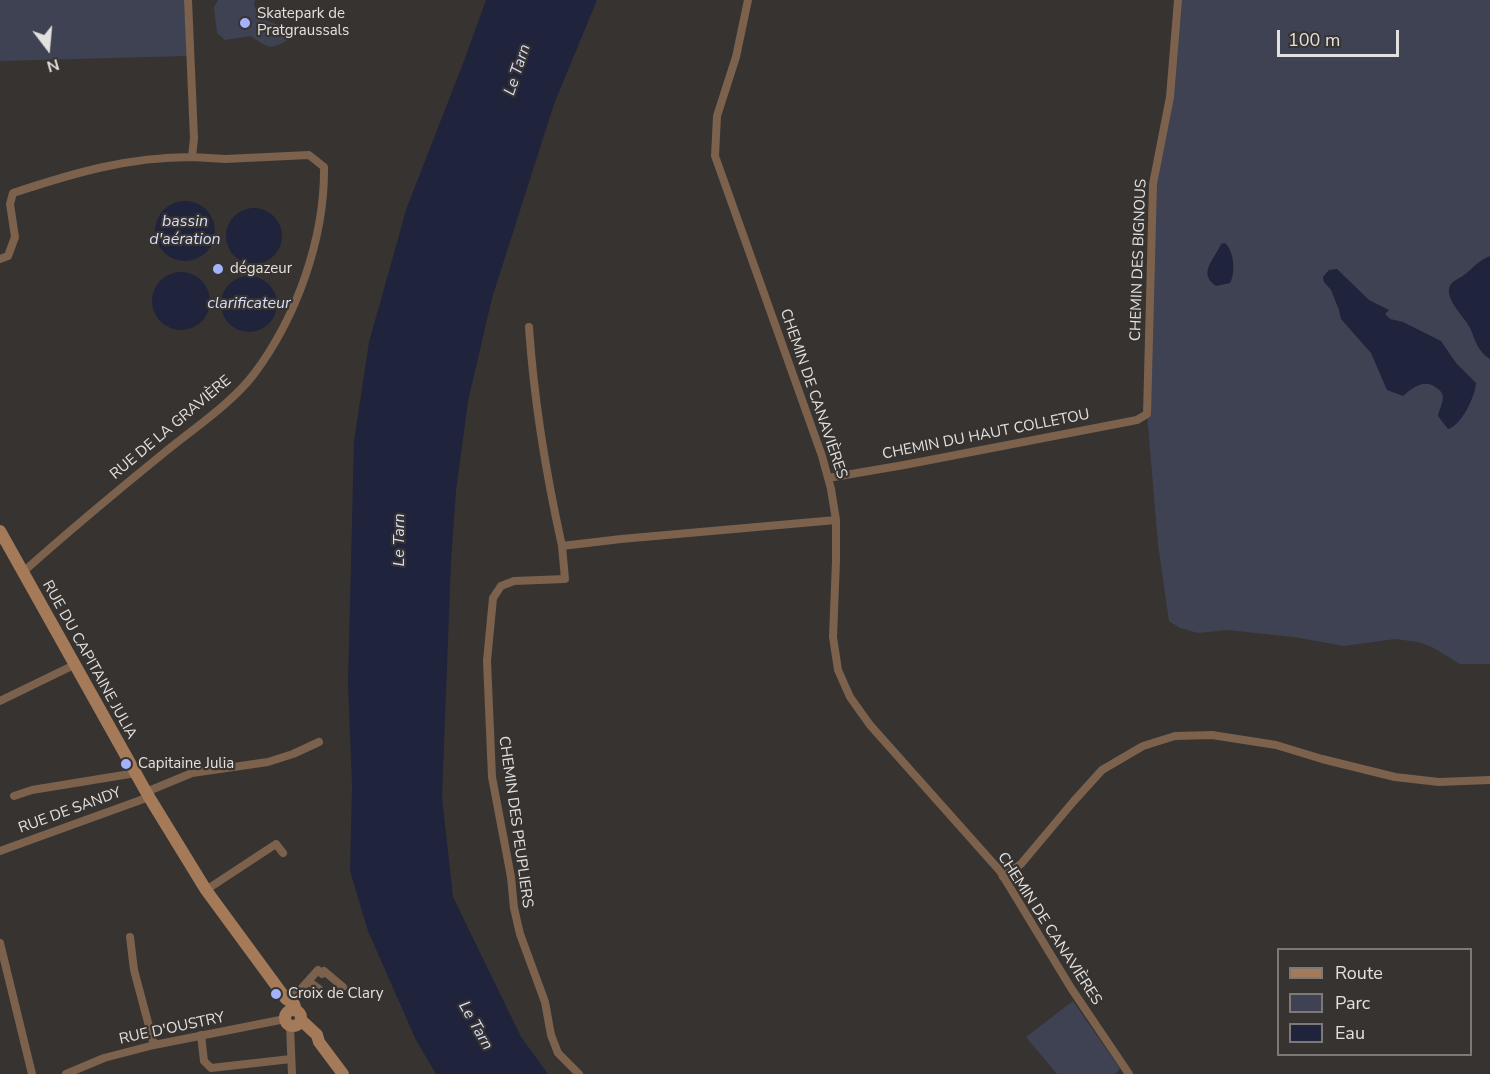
<!DOCTYPE html>
<html>
<head>
<meta charset="utf-8">
<style>
  body { margin:0 }
  #map { position:relative; width:1490px; height:1074px; overflow:hidden; background:#373330; font-family:"Nunito Sans",sans-serif }
  canvas { display:block }
  .legend { position:absolute; left:1277px; top:948px; width:195px; height:108px; box-sizing:border-box; background:#373330; border:2px solid #7c7976; margin:0; padding:8px 10px; list-style:none; font-size:18px; color:#e3e1df }
  .legend li { display:flex; align-items:center; gap:12px; height:30px }
  .legend b { width:30px; border:2px solid #7c7976 }
  .north { position:absolute; left:18px; top:18px; width:60px; height:60px; -webkit-text-stroke:4px #373330; paint-order:stroke; rotate:164deg; font-size:16px; font-weight:700; line-height:24px; text-align:center; color:#e3e1df }
  .north::after { content:''; display:block; margin:auto; width:21px; height:27px; background:#e3e1df; clip-path:polygon(50% 0,100% 100%,50% 72%,0 100%) }
  .scale { position:absolute; left:1277px; top:30px; width:122px; height:27px; box-sizing:border-box; border:3px solid #e3e1df; border-top:0; padding-left:8px; font-size:18px; line-height:21px; white-space:nowrap; color:#e3e1df; -webkit-text-stroke:4px #373330; paint-order:stroke }
</style>
</head>
<body>
<div id="map">
<canvas width="1490" height="1074"></canvas>
<ul class="legend">
<li><b style="height:8px;background:#a47a58"></b>Route</li>
<li><b style="height:16px;background:#3e4253"></b>Parc</li>
<li><b style="height:16px;background:#1f233b"></b>Eau</li>
</ul>
<div class="north">N</div>
<div class="scale">100 m</div>
</div>
<script>
const context = document.querySelector('canvas').getContext('2d');
context.lineJoin = 'round';
function fillPath(path, color) { context.fillStyle = color; context.fill(path, 'evenodd'); }
function stroke(path, color, width, dash) { context.strokeStyle = color; context.lineWidth = width; context.lineCap = dash ? 'butt' : 'round'; context.setLineDash(dash || []); context.stroke(path); }
function drawText(font, color, halo, rows, align = 'center') {
  context.font = font + ' "Nunito Sans",sans-serif'; context.lineWidth = 4.5; context.setLineDash([]); context.textBaseline = 'middle'; context.strokeStyle = halo; context.fillStyle = color; for (const [text, x, y, turn = 0] of rows) {
    context.save(); context.translate(x, y); context.rotate((+turn || 0) * Math.PI / 180); context.textAlign = isNaN(turn) ? turn : align; if (halo) context.strokeText(text, 0, 0); context.fillText(text, 0, 0); context.restore();
  }
}
const green = new Path2D(`
  M0,0H184L187,56L0,61Z
  M218,0H255L254,4L259,18L287,28L291,33L289,39C270,51 268,48 251,36L225,40L217,33L214,7Z
  M1178,0H1490V664H1460L1432,647L1418,642L1395,639L1344,646L1294,637L1227,630L1198,633L1180,628L1169,621L1158,544L1147,414L1152,218Z
  M1073,1001L1120,1069L1115,1074H1057L1026,1037Z`);
const water = new Path2D(`
  M486,0H597L554,104L492,298L468,401L456,491L451,561L442,797L453,897L521,1037L548,1074H436L416,1040L368,931L350,871L352,786L348,684L354,441L369,342L407,207L464,61Z
  M155 231a30 30 0 1 1 60 0a30 30 0 1 1-60 0Z
  M226 236a28 28 0 1 1 56 0a28 28 0 1 1-56 0Z
  M1225,243C1234,251 1236,273 1230,283L1216,286C1197,273 1215,259 1221,244Z
  M1490,256V359C1477,351 1476,341 1470,328C1466,318 1440,296 1452,283C1454,280 1461,278 1464,275C1475,267 1476,262 1490,256Z
  M1337,269L1369,300L1389,310L1385,314L1390,319L1403,322L1441,341L1456,363L1476,383C1475,397 1461,426 1448,429L1438,416C1439,410 1443,403 1443,397C1442,393 1441,391 1438,389C1426,378 1414,386 1403,396L1387,390L1371,353L1341,319L1339,310L1331,290L1324,282L1323,277L1329,270Z
  M152 301a29 29 0 1 1 58 0a29 29 0 1 1-58 0Z
  M221 304a28 28 0 1 1 56 0a28 28 0 1 1-56 0Z`);
const street = new Path2D(`
  M748,0L736,57L717,116L715,156L822,456L831,489L836,520V561L833,637L838,670L850,697L870,725L1000,871L1071,988L1129,1074
  M0,259L8,256L15,237L10,204L13,193C74,173 127,157 192,157L194,138L188,0
  M529,327C534,401 546,474 562,546L621,539L836,520
  M828,478L904,465L1137,420L1147,414L1153,184L1170,97L1178,0
  M562,546L565,579L514,581L501,586L493,598L487,661L492,777L511,877L514,908L520,934L545,1002L551,1035L558,1053L579,1074
  M23,572C69,531 117,491 165,452C193,429 232,403 254,374C296,318 325,239 324,167L309,155L225,159L192,157
  M0,701L74,665
  M146,792L192,773L268,762L293,754L319,742
  M14,796L32,790L136,773
  M0,851L149,797
  M1003,877L1021,864L1073,802L1102,770L1143,746L1175,736L1212,735L1276,745L1322,759L1395,777L1439,782L1490,780
  M206,890L276,844L283,853
  M130,937L134,970L154,1045
  M0,943L32,1074
  M308,981L319,989
  M286,999L301,989L318,970L322,974L324,971L343,987
  M290,1026L292,1074
  M201,1035L204,1061L211,1068L291,1059
  M66,1074L104,1058L154,1045L285,1019`);
const secondary = new Path2D(`
  M0,531L149,797L206,890L286,999L294,1004L296,1010
  M285 1018a8 8 0 1 1 16 0a8 8 0 1 1-16 0Z
  M301,1020L317,1035L319,1042L343,1074`);
const markers = [
  [245,23,6,"#a3b2fd"],
  [218,269,6,"#a3b2fd"],
  [126,764,6,"#a3b2fd"],
  [276,994,6,"#a3b2fd"]
];
const poiNames = [
  ["Skatepark de",257,14],
  ["Pratgraussals",257,31],
  ["dégazeur",230,269],
  ["Capitaine Julia",138,764],
  ["Croix de Clary",288,994]
];
const streetNames = [
  ["CHEMIN DES BIGNOUS",1139,260,-88],
  ["CHEMIN DE CANAVIÈRES",813,394,71],
  ["RUE DE LA GRAVIÈRE",171,428,-40],
  ["CHEMIN DU HAUT COLLETOU",986,435,-11],
  ["RUE DU CAPITAINE JULIA",89,660,61],
  ["RUE DE SANDY",70,811,-20],
  ["CHEMIN DES PEUPLIERS",515,822,82],
  ["CHEMIN DE CANAVIÈRES",1049,929,57],
  ["RUE D'OUSTRY",172,1029,-12]
];
const waterNames = [
  ["Le Tarn",518,70,-72],
  ["bassin",185,222],
  ["d'aération",185,240],
  ["clarificateur",249,304],
  ["Le Tarn",400,540,-90],
  ["Le Tarn",475,1026,60]
];
fillPath(green, '#3e4253');
fillPath(water, '#1f233b');
stroke(street, '#7c614c', 8);
stroke(secondary, '#a47a58', 12);
for (const [x, y, r, color] of markers) { const dot = new Path2D(); dot.arc(x, y, r, 0, 2 * Math.PI); context.fillStyle = color; context.fill(dot); stroke(dot, '#373330', 2); }
drawText('15px', '#e3e1df', '#373330', poiNames, 'left');
drawText('15px', '#e3e1df', '#373330', streetNames);
drawText('italic 16px', '#d5dcfc', '#373330', waterNames);
</script>
</body>
</html>
